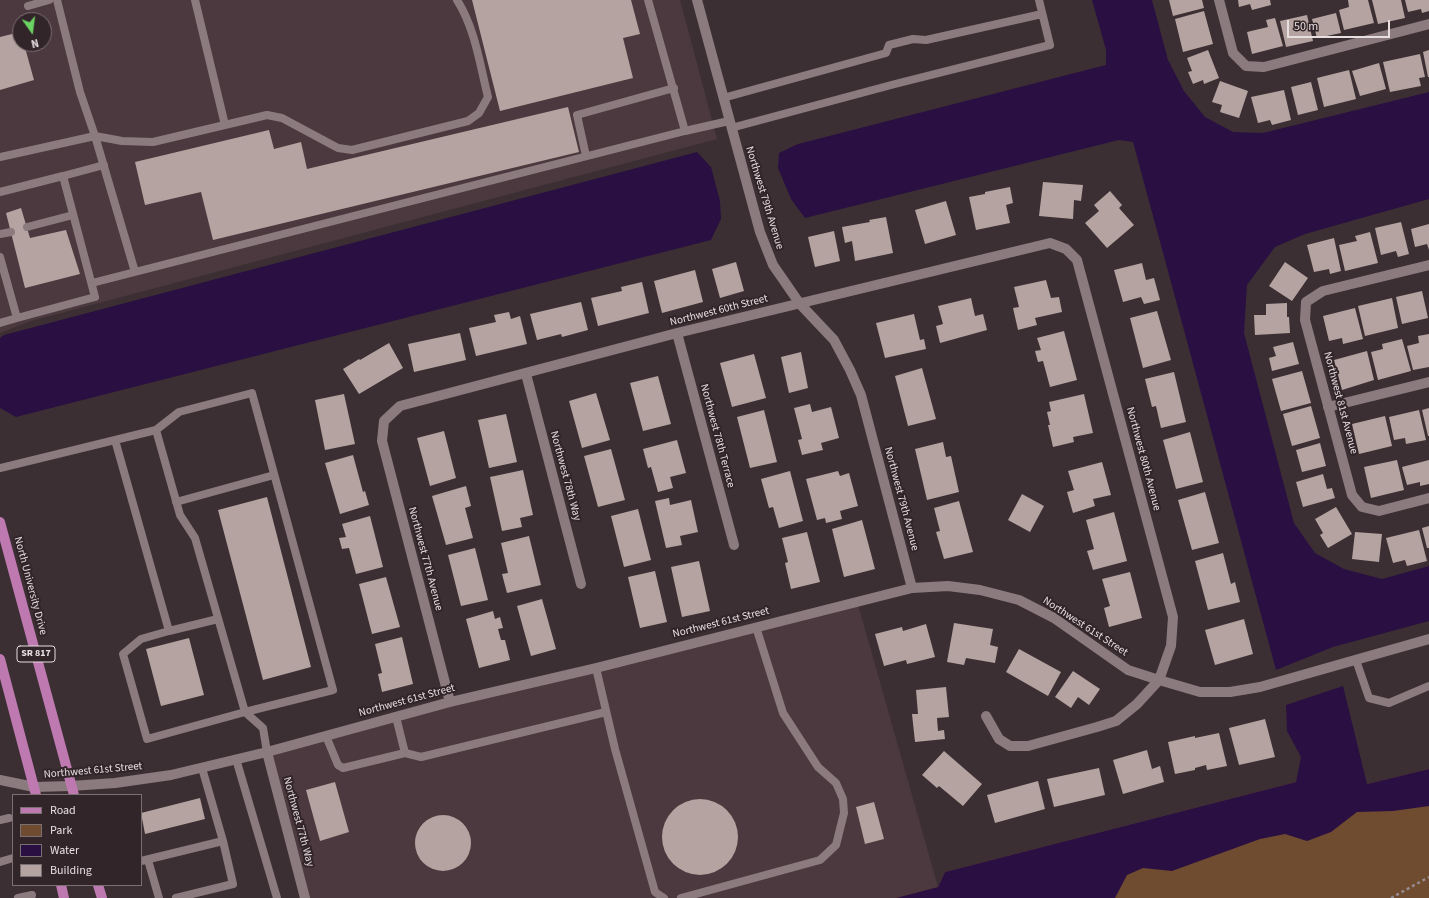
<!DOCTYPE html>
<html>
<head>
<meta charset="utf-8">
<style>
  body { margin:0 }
  #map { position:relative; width:1429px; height:898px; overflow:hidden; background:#3c2f33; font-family:"Source Sans 3",sans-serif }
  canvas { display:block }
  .legend { position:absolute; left:12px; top:794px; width:130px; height:92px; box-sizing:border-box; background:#322529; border:1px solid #7a6f72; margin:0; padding:5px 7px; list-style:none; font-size:12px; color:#e7dee0 }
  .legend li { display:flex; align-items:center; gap:8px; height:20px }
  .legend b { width:20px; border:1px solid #7a6f72 }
  .north { position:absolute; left:12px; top:12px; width:40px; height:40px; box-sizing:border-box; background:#322529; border:1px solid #7a6f72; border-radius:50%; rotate:166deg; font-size:11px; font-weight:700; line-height:16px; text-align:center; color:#e7dee0 }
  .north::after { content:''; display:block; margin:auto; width:14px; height:18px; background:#6bd363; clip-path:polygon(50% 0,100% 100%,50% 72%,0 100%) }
  .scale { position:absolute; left:1287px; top:20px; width:103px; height:18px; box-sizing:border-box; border:2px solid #e7dee0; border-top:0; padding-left:5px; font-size:12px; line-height:14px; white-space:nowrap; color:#e7dee0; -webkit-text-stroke:3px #322529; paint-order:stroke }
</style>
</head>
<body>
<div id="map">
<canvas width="1429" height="898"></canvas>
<ul class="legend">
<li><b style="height:5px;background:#be79b0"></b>Road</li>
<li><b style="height:11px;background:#6f4b30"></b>Park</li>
<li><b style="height:11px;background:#2a0f42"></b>Water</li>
<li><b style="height:11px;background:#b4a3a0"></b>Building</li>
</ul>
<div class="north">N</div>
<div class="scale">50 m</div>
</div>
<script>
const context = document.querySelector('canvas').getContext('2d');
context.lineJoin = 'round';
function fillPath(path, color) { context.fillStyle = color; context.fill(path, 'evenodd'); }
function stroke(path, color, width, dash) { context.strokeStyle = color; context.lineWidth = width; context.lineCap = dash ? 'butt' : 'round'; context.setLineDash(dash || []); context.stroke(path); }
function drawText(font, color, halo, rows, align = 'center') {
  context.font = font + ' "Source Sans 3",sans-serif'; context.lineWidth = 4; context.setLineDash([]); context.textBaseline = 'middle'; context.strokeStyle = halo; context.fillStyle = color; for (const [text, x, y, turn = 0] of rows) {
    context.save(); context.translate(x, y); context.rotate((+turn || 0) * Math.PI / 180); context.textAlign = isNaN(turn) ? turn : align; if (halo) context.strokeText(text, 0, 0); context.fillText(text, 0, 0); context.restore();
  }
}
const built = new Path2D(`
  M0,0H680L717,139L31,321L0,333ZM20,20H44V44H20Z
  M857,601L938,887L896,898H305L267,752Z`);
const green = new Path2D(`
  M1429,769V898H896L938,887L945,872L1296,782L1367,784Z`);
const water = new Path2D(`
  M1092,0H1152L1168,60L1184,91L1205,117L1233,132L1263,133L1429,92V199L1305,234L1275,247L1247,285L1244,333L1294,523L1315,553L1344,569L1382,579L1429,566V621L1333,647L1276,670L1133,142L1119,140L805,218L791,199L778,168L779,153L798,144L1106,65V50Z
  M697,152L711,167L720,201L721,219L711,240L16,417L0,408V338L4,335Z
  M1343,686L1367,784L1429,769V806L1393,811L1357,812L1331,832L1307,841L1285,834L1260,839L1172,871L1143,868L1127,875L1115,898H896L938,887L945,872L1296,782L1301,757L1287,731L1286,705Z`);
const building = new Path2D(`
  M472,0H631L640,34L623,38L633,78L500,111Z
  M1169,0H1202L1204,8L1173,16Z
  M1238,0H1270L1271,5L1252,10L1250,4L1239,7Z
  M1348,0H1368L1374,23L1344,30L1339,10L1349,7Z
  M1372,0H1401L1405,18L1378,24Z
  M1405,0H1429V11L1422,13L1421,9L1408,12Z
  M1204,11L1213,44L1183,52L1175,19Z
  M1336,13L1341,33L1317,38L1312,19Z
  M1307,15L1313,41L1286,47L1280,21Z
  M1275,18L1283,46L1252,54L1247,32L1268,27L1266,20Z
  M20,32V44H24L34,80L0,90V37Z
  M1208,50L1219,78L1204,84L1203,80L1193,84L1188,72L1192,71L1187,58Z
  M1429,50V77H1428L1423,52Z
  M1420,54L1425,77L1419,78L1421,86L1390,92L1383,62Z
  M1379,63L1386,89L1360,96L1352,71Z
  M1349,70L1356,99L1324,107L1317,78Z
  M1220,81L1248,91L1239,118L1220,112L1222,105L1212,102Z
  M1311,82L1318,110L1298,115L1291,87Z
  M1284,90L1291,120L1272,125L1270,120L1258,123L1251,97Z
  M568,107L579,152L213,240L201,192L145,205L135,162L269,130L274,149L301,142L307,169Z
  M1043,182L1083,185L1081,201L1074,200L1073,219L1039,216Z
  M1010,187L1013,203L1006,205L1010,223L976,230L969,197L985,194V192Z
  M1110,191L1122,205L1119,208L1134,225L1107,248L1085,223L1099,211L1094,205Z
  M946,201L956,235L925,244L915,210Z
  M21,208L30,238L66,230L80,274L25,288L6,213Z
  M886,217L893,253L855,261L852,241L845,243L842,227L870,222L869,220Z
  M1401,222L1409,254L1398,257L1396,251L1381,255L1375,228Z
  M1429,224V250L1427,244L1415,247L1411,229Z
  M834,231L840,261L815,267L808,237Z
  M1370,232L1378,263L1345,271L1339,245L1357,241L1355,236Z
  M1334,238L1341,271L1330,274L1329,269L1314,272L1307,245Z
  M736,262L744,291L720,298L712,269Z
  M1285,262L1308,278L1292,301L1269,286Z
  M1142,263L1146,280L1154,278L1160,300L1144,304L1141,297L1123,302L1114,270Z
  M695,270L703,302L662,313L654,281Z
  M1046,280L1051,298L1059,297L1062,312L1035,318L1037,325L1018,330L1013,308L1019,307L1014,287Z
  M642,282L649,313L598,326L591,298L622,291L621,287Z
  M1422,291L1428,318L1402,324L1396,297Z
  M971,298L975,316L983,314L987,330L940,343L936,326L943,324L938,306Z
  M1392,298L1398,328L1365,336L1358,306Z
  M581,302L588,330L562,337L561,334L537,340L530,314Z
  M1287,303V317H1289L1290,333L1255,335L1254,315H1266V304Z
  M1355,308L1363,339L1343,344L1342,338L1329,341L1323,316Z
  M1157,311L1171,360L1143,368L1130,318Z
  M509,312L511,319L520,316L527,344L476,356L469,328L496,322L494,315Z
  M914,314L920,340L924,339L926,349L885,358L876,323Z
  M1064,331L1077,380L1050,387L1043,361L1038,362L1035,351L1041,350L1037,338Z
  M460,333L466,360L414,372L408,344Z
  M1429,334V367L1413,370L1407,346L1419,343L1418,336Z
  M1402,339L1411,371L1378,380L1371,352L1383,349L1382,344Z
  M1293,342L1299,364L1272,371L1269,358L1276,356L1273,347Z
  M389,343L403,368L359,394L343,369L359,359L360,360Z
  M1367,351L1374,380L1342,390L1334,360Z
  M801,352L808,388L789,393L781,357Z
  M754,354L766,398L732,407L720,363Z
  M922,368L936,419L908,426L895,376Z
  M1302,371L1311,403L1281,411L1272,379Z
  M1174,372L1186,422L1161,428L1156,406L1152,407L1145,379Z
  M658,376L671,424L643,431L630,383Z
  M596,393L610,440L582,448L569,401Z
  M344,394L355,444L325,450L315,400Z
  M1084,394L1093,433L1073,437L1074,442L1053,447L1048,425H1050L1047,412L1051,411L1049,402Z
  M810,404L812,412L831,407L839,438L821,443L823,450L802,455L798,440L802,439L794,408Z
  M1311,406L1320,438L1292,446L1283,414Z
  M1429,408V436H1428L1422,410Z
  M764,410L777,462L750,468L737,417Z
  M1419,410L1426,440L1406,444L1405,438L1394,440L1389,417Z
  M506,414L517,462L489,468L478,420Z
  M1385,416L1392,446L1359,454L1352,424Z
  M444,431L456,478L430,486L417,438Z
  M1190,432L1203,482L1176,489L1163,440Z
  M677,440L686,473L670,477L673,488L658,492L651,467L648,468L643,449Z
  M943,442L946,457L951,456L959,492L927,500L915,449Z
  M1320,443L1326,466L1302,472L1296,450Z
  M611,449L625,500L598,507L584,456Z
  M353,455L363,492L365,491L369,505L340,514L325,463Z
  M1397,460L1404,490L1371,498L1364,467Z
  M1429,460V484L1420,486V482L1407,485L1402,467Z
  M1102,462L1111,495L1093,499L1095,506L1073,513L1067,492L1074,490L1068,471Z
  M523,470L533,515L520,518L522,527L502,531L490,477Z
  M790,471L803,521L779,528L773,507L769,508L761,479Z
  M838,471L840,476L849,473L858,506L840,511L842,519L826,523L825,518L817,520L806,479Z
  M1323,474L1327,489L1332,488L1335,498L1303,507L1296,482Z
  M466,486L471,506L465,508L473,538L446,545L432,496Z
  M1205,492L1219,543L1192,550L1178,500Z
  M1022,494L1044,506L1030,532L1008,520Z
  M267,497L311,667L263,680L218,510Z
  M669,498L670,505L691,500L698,532L680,536L682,545L666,548L655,501Z
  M959,501L973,552L944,559L936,532L940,531L934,508Z
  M1336,507L1352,534L1328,548L1320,535L1323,533L1315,519Z
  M638,509L651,560L624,567L611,516Z
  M1114,512L1127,561L1093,570L1087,551L1094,549L1086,520Z
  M370,516L383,567L356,574L349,548L342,549L339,538L346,537L342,524Z
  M862,520L875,569L844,577L832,529Z
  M1429,526V548H1427L1422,528Z
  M1419,530L1427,561L1407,566L1405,560L1393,563L1386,538Z
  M807,532L820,582L791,589L785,563L788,562L782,538Z
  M1355,532L1382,534L1379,562L1352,559Z
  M529,536L541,585L507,593L502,574L508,573L501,543Z
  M475,548L488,600L461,606L448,555Z
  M1223,553L1231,584L1235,582L1240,602L1208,610L1195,561Z
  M699,561L710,611L682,617L671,567Z
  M655,571L667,622L640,628L628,577Z
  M1130,572L1142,618L1109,627L1104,608L1110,606L1102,579Z
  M386,577L400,627L372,634L359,584Z
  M542,599L556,649L531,656L517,606Z
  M493,611L495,619L500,617L503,628L498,629L501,640H505L510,660L479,668L466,619Z
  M1244,619L1253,654L1215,665L1205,630Z
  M954,623L993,629L990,645L998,647L995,663L966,658L964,665L947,662Z
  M926,624L935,657L907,664L906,660L884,666L875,634L902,627L903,631Z
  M402,637L413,684L382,692L378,674L382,673L375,644Z
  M189,638L204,695L161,706L146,649Z
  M1019,649L1061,672L1048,696L1006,672Z
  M1073,671L1100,689L1089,705L1078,697L1071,708L1055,697Z
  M946,687L949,717L937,718L938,731L944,730L945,739L915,742L912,714H918L916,690Z
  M1265,719L1275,757L1239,765L1229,728Z
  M1219,733L1227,766L1207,770L1206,765L1195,768V770L1175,774L1168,742L1195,736V738Z
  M1147,750L1152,769L1160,766L1164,782L1123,794L1113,760Z
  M944,751L982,784L963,806L939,786L937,788L922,775Z
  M1099,768L1105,795L1054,807L1047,779Z
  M1038,781L1045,809L995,823L987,795Z
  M335,782L349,832L320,841L306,790Z
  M200,798L205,819L145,834L141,813Z
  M662 837a38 38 0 1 1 76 0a38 38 0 1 1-76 0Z
  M874,802L884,839L865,844L856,807Z
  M415 843a28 28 0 1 1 56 0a28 28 0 1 1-56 0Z`);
const path = new Path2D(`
  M1391,898L1429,877`);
const service = new Path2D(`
  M57,0L80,92L95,136L122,141L153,142L267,115L282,118L338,148L352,150L468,121L479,113L488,97C480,65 475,28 457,0
  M195,0L225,125
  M648,0L685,131L729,121
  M28,6L49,0
  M723,98L886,53L889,45L913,39L926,40L1042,14
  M731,128L895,84L1050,45L1039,0
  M586,156L577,115L674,88
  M0,157L95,136L135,272
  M63,176L104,165
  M0,192L63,176L95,297L17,318
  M27,227L73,215
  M0,234L11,232
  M0,257L17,318L0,323
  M92,283L685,131
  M115,440L169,631L218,619
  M0,468L156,430L179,412L252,393L333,690L245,712L195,538L180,515L156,430
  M176,502L274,475
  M169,631L141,639L123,654L147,739L245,712L263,728L267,752
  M1356,660L1369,698L1389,703L1429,686
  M596,668L615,749L655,892L664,898
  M396,717L405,753
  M326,736L338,765L343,768L405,753L421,757L606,712
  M236,759L277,898
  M0,820L9,818
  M148,860L159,898
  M141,861L223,841L202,768
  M0,862L13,858
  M18,898L32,895
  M176,898L233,884L223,841
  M681,898L820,860L836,845L844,813L843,799L836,783L818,767L783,713L756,627`);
const minor = new Path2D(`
  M697,0L760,232L773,265L800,304L834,340L850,370L861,395L912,588
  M1219,0L1233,53L1246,66L1264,67L1429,24
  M1429,265L1323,291L1306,302L1305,320L1352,495L1362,507L1379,511L1429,498
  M677,333L734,545
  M526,374L581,584
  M1328,407L1429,382
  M450,702L382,441L384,421L400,406L677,333L1050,243L1066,249L1077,260L1173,617L1171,646L1159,680L1137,704L1116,721L1097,727L1028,746H1010L999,739L986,716
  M267,752L305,898
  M0,780L34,787L71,786L115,783L171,775L267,752L450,702L596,668L912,588L948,586L980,590L1019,600L1054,618L1128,670L1159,680L1200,692H1230L1260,687L1429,639`);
const primary = new Path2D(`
  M0,522L74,795
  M0,659L36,795
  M61,885L64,898
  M98,885L102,898`);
const shields = [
  [36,654,38]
];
const shieldNames = [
  ["SR 817",36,654]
];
const streetNames = [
  ["Northwest 79th Avenue",764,198,73],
  ["Northwest 60th Street",719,311,-14],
  ["Northwest 81st Avenue",1340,403,75],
  ["Northwest 78th Terrace",717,436,75],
  ["Northwest 80th Avenue",1143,459,75],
  ["Northwest 78th Way",565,476,75],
  ["Northwest 79th Avenue",901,499,75],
  ["Northwest 77th Avenue",425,559,75],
  ["North University Drive",30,586,75],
  ["Northwest 61st Street",721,623,-14],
  ["Northwest 61st Street",1085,627,33],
  ["Northwest 61st Street",407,701,-15],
  ["Northwest 61st Street",93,771,-5],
  ["Northwest 77th Way",298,822,75]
];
fillPath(built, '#4c393f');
fillPath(green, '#6f4b30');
fillPath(water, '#2a0f42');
fillPath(building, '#b4a3a0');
stroke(path, '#978c8f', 2.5, [3, 3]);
stroke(service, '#8b7b7f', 8);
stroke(minor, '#8b7b7f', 10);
stroke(primary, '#be79b0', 10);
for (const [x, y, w] of shields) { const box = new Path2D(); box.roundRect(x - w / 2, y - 8, w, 16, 3); context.fillStyle = '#322529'; context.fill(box); stroke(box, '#e7dee0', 1); }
drawText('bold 10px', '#e7dee0', null, shieldNames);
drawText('11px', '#e7dee0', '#322529', streetNames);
</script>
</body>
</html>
